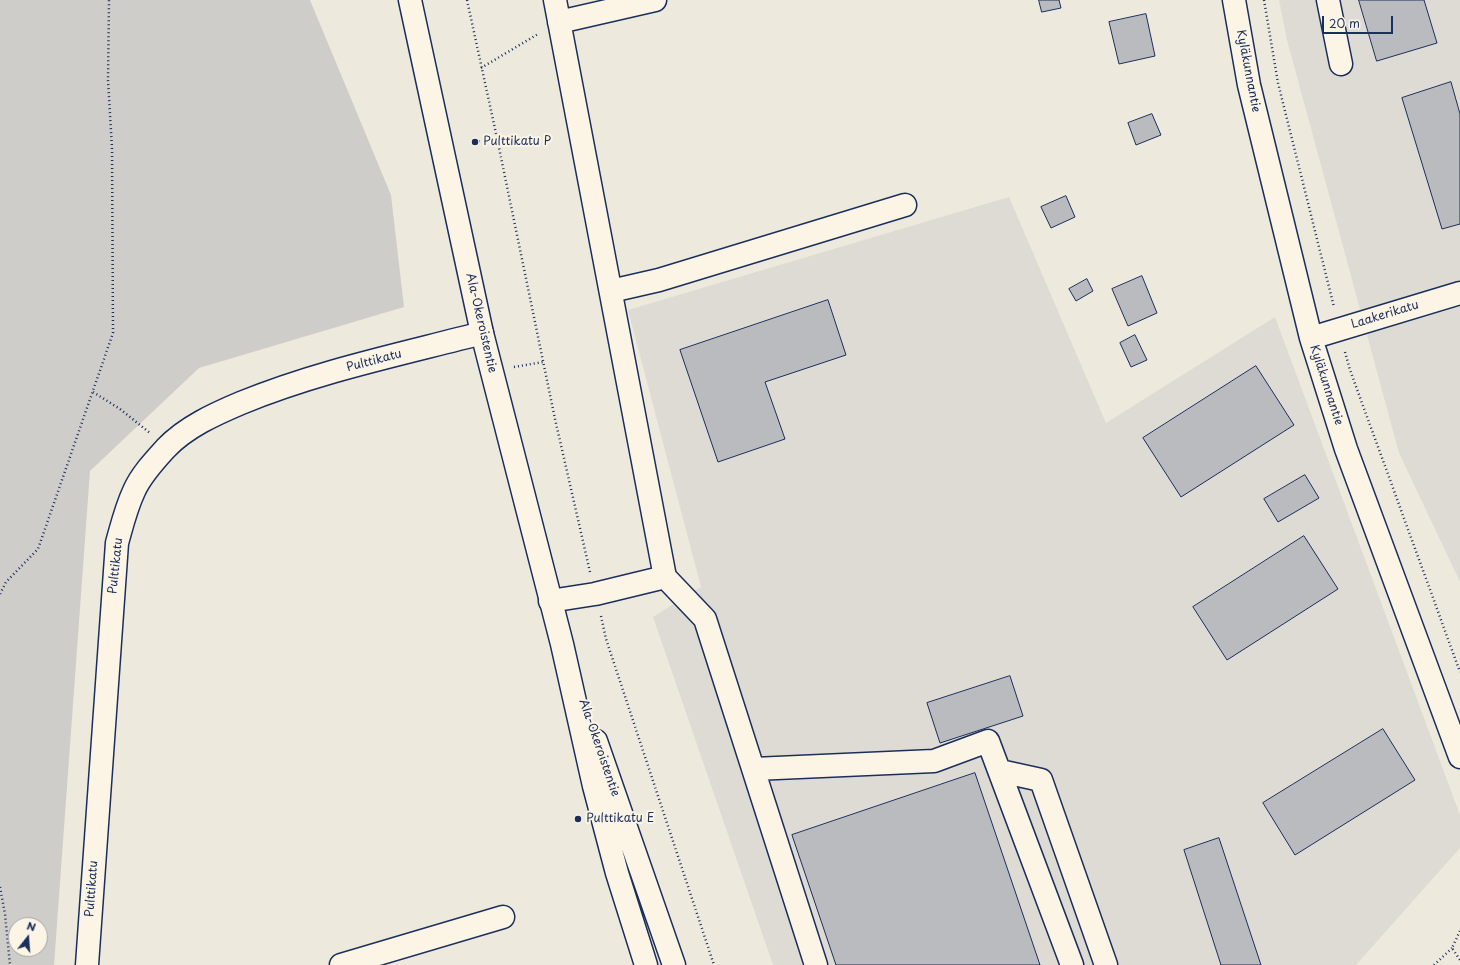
<!DOCTYPE html>
<html>
<head>
<meta charset="utf-8">
<style>
  body { margin:0 }
  #map { position:relative; width:1460px; height:965px; overflow:hidden; background:#eee9dd; font-family:"Playpen Sans",sans-serif }
  canvas { display:block }
  .north { position:absolute; left:8px; top:917px; width:40px; height:40px; box-sizing:border-box; background:#fcf5e5; border:1px solid #a2a6af; border-radius:50%; rotate:17deg; font-size:11px; font-weight:700; line-height:16px; text-align:center; color:#1b2f5e }
  .north::after { content:''; display:block; margin:auto; width:14px; height:18px; background:#1b2f5e; clip-path:polygon(50% 0,100% 100%,50% 72%,0 100%) }
  .scale { position:absolute; left:1322px; top:16px; width:71px; height:18px; box-sizing:border-box; border:2px solid #1b2f5e; border-top:0; padding-left:5px; font-size:12px; line-height:14px; white-space:nowrap; color:#1b2f5e; -webkit-text-stroke:3px #fcf5e5; paint-order:stroke }
</style>
</head>
<body>
<div id="map">
<canvas width="1460" height="965"></canvas>
<div class="north">N</div>
<div class="scale">20 m</div>
</div>
<script>
const context = document.querySelector('canvas').getContext('2d');
context.lineJoin = 'round';
function fillPath(path, color) { context.fillStyle = color; context.fill(path, 'evenodd'); }
function stroke(path, color, width, dash) { context.strokeStyle = color; context.lineWidth = width; context.lineCap = dash ? 'butt' : 'round'; context.setLineDash(dash || []); context.stroke(path); }
function drawText(font, color, halo, rows, align = 'center') {
  context.font = font + ' "Playpen Sans",sans-serif'; context.lineWidth = 4; context.setLineDash([]); context.textBaseline = 'middle'; context.strokeStyle = halo; context.fillStyle = color; for (const [text, x, y, turn = 0] of rows) {
    context.save(); context.translate(x, y); context.rotate((+turn || 0) * Math.PI / 180); context.textAlign = isNaN(turn) ? turn : align; if (halo) context.strokeText(text, 0, 0); context.fillText(text, 0, 0); context.restore();
  }
}
const built = new Path2D(`
  M1279,0H1460V582L1399,453L1287,40Z
  M1009,197L1106,423L1275,317L1460,815V848L1356,965H773L653,617L701,587L628,310Z`);
const green = new Path2D(`
  M0,0H310L391,195L404,307L199,368L90,471L54,965H0ZM16,925H40V949H16Z`);
const building = new Path2D(`
  M1039,0H1059L1061,8L1042,12Z
  M1359,0H1424L1437,43L1377,61Z
  M1146,14L1155,56L1119,64L1109,22Z
  M1451,82L1460,114V224L1442,229L1402,98Z
  M1152,114L1161,135L1136,145L1128,123Z
  M1066,196L1075,217L1051,228L1041,207Z
  M1142,276L1157,313L1128,326L1112,289Z
  M1087,279L1093,291L1076,301L1069,289Z
  M828,300L846,355L765,382L785,439L718,462L680,350Z
  M1135,335L1147,360L1131,367L1120,343Z
  M1256,366L1294,425L1181,497L1143,438Z
  M1305,475L1319,498L1278,522L1264,499Z
  M1304,536L1338,589L1227,660L1193,607Z
  M1010,676L1023,716L940,743L927,703Z
  M1383,729L1415,780L1295,855L1263,803Z
  M975,773L1040,965H836L792,835Z
  M1219,838L1261,965H1221L1184,850Z`);
const path = new Path2D(`
  M467,0L497,138L555,419L590,572
  M1264,0L1278,83L1334,307
  M481,68L538,34
  M475,142L497,138
  M1345,352L1350,370L1460,672
  M514,367L543,362
  M93,392L120,409L150,433
  M0,594L6,582L38,549L113,333L112,148L108,80L109,0
  M601,616L606,639L714,965
  M0,887L5,914L10,965
  M1460,931L1452,948L1460,960
  M1434,965L1452,948`);
const minor = new Path2D(`
  M1234,0L1249,85L1311,338L1346,449L1460,757
  M1328,0L1341,64
  M559,22L655,0
  M611,291L659,280L905,205
  M1311,338L1460,293
  M665,577L705,619L816,965
  M550,601L595,594L665,577L555,0
  M754,769L934,761L988,741L1072,965
  M1000,771L1041,780L1106,965
  M87,965L117,543C122,525 126,508 134,491C141,475 155,460 166,448C186,427 215,414 241,403C319,371 402,354 482,333
  M341,965L503,917`);
const major = new Path2D(`
  M410,0L482,333L562,644L594,786L617,873L646,965
  M596,741L674,965`);
const markers = [
  [475,142,4,"#1b2f5e"],
  [578,819,4,"#1b2f5e"]
];
const streetNames = [
  ["Kyläkunnantie",1248,71,79],
  ["Laakerikatu",1385,315,-17],
  ["Ala-Okeroistentie",481,323,77],
  ["Pulttikatu",374,361,-15],
  ["Kyläkunnantie",1326,385,72],
  ["Pulttikatu",116,566,-84],
  ["Ala-Okeroistentie",599,748,71],
  ["Pulttikatu",92,889,-86]
];
const poiNames = [
  ["Pulttikatu P",483,142],
  ["Pulttikatu E",586,819]
];
fillPath(built, '#dedbd4');
fillPath(green, '#cfcdca');
fillPath(building, '#babbbe');
stroke(building, '#1b2f5e', 1);
stroke(minor, '#1b2f5e', 25);
stroke(major, '#1b2f5e', 25);
stroke(path, '#1b2f5e', 2.5, [1, 3]);
stroke(minor, '#fcf5e5', 22);
stroke(major, '#fcf5e5', 22);
for (const [x, y, r, color] of markers) { const dot = new Path2D(); dot.arc(x, y, r, 0, 2 * Math.PI); context.fillStyle = color; context.fill(dot); stroke(dot, '#fcf5e5', 1.5); }
drawText('12px', '#1b2f5e', '#fcf5e5', streetNames);
drawText('12px', '#1b2f5e', '#fcf5e5', poiNames, 'left');
</script>
</body>
</html>
